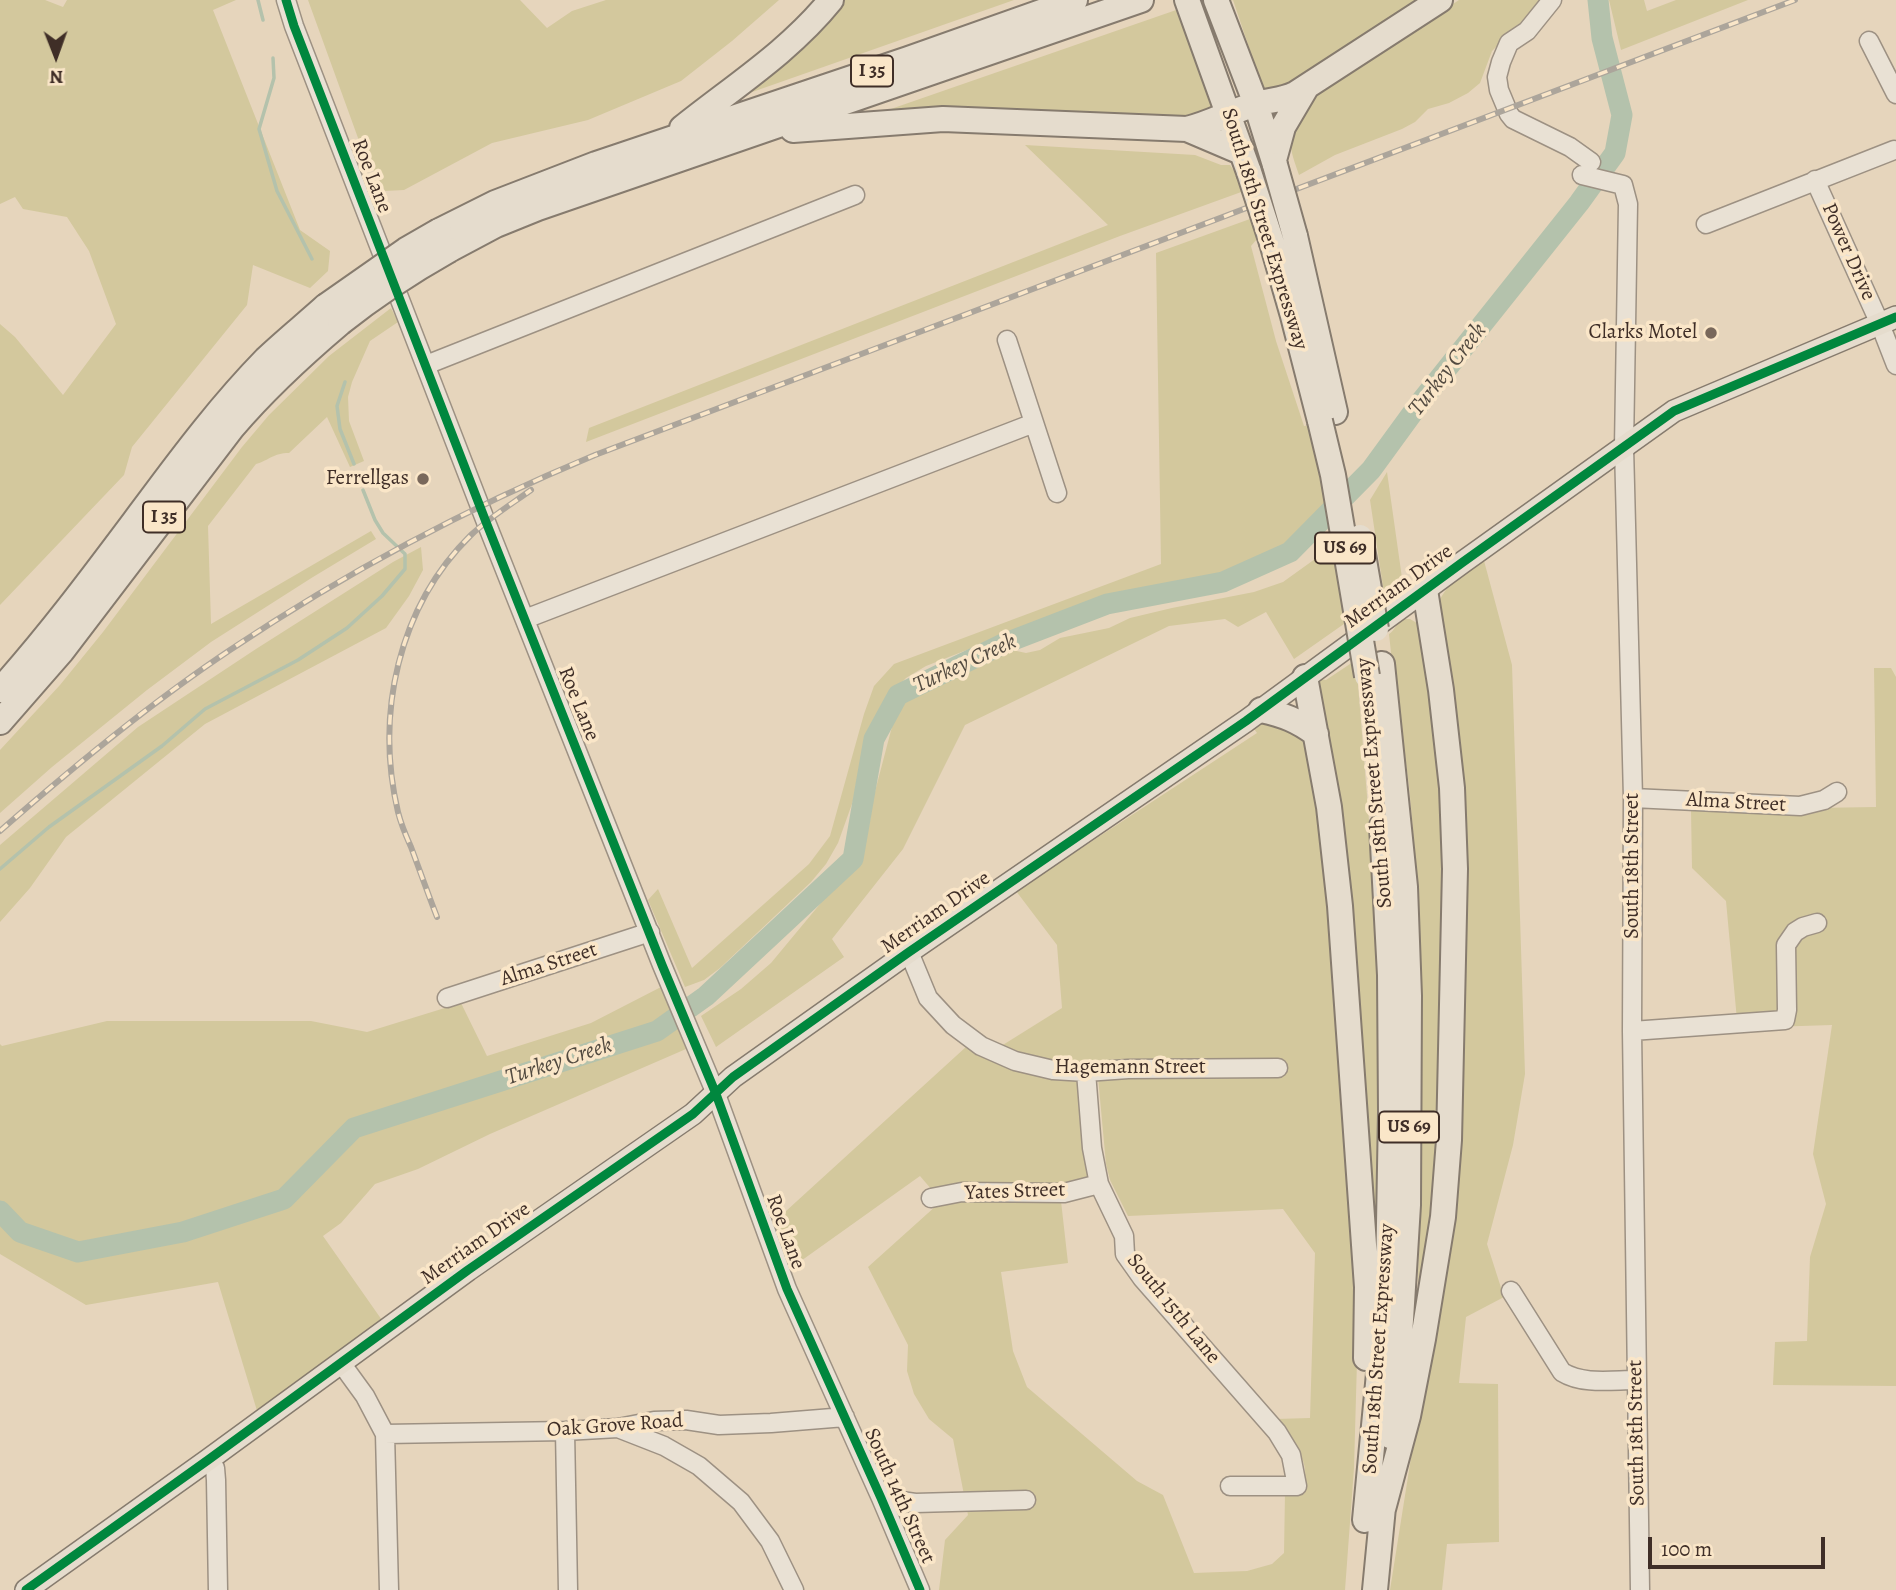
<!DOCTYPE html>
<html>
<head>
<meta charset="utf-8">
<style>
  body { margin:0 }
  #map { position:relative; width:1896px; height:1590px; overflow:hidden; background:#e6d5bc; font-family:Alegreya,serif }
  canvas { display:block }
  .north { position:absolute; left:21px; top:21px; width:70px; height:70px; -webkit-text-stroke:5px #fae6c8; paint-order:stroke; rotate:179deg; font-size:19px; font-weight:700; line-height:28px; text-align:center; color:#3f2e27 }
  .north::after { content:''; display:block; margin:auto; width:24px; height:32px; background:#3f2e27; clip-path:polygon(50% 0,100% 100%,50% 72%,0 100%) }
  .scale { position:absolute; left:1648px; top:1537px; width:177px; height:32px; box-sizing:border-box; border:4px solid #3f2e27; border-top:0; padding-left:9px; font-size:21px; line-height:24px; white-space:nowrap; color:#3f2e27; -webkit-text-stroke:5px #fae6c8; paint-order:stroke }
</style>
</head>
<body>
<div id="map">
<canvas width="1896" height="1590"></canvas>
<div class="north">N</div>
<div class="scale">100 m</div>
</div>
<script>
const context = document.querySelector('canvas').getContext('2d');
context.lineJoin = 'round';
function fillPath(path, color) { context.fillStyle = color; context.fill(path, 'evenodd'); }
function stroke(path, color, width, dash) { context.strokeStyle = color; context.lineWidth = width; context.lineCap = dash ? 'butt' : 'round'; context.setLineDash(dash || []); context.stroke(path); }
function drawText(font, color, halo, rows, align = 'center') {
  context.font = font + ' Alegreya,serif'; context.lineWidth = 7; context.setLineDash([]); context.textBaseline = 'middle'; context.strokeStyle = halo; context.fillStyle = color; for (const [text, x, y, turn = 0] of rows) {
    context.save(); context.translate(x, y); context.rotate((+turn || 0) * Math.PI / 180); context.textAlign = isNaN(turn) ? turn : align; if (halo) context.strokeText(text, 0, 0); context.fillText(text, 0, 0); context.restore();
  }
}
const green = new Path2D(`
  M0,0H45L63,7L67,0H236L213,10L300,230L330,251L328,271L310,288L253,265L247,305L132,447L124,475L0,605V324L15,337L63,395L116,324L89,251L67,217L23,209L15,197L0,204Z
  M308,0H520L547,28L572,11L606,0H779L732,41L681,81L588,120L492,143L404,190L385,191L362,149Z
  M838,0H1014L738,97Z
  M1205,0H1426L1299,84L1265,90L1262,86L1233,0L1182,19L1191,49L1194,50L1217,113L1194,117L891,115L888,110Z
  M1459,0H1547L1514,34L1499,44L1492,51L1480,83L1468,93L1449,103L1428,109L1415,122L1402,129L1335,155L1299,175C1296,166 1292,156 1291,147C1290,128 1303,108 1316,96Z
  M1609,0H1644L1647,11L1676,0H1748L1621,50Z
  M1025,145L1195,155L1221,165H1230L1239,178L1244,191L1120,236L586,442L589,428L1108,225Z
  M1250,219L1257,239L1251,246L1276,341L1304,426L1312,425L1331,497L1296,536L1277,552L1249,565L1213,578L1124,594L1089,602L926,666L906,678L893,692L864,742L853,801L838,843L826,864L811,882L720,968L704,980L685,987L648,900L658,889L692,968L809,864L830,836L864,714L874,686L894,664L1161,564L1156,253Z
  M391,308L398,322L370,341L352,382L348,397L349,421L364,461L350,467L327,417L289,453C273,453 270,460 256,464L208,526L211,624L371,531L376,539L313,577L211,642L147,690L52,767L0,813V750L60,685L103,632L242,447L269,415L329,356Z
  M1387,472L1402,578L1384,593L1370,500Z
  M1339,546L1351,619L1294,659L1266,612L1238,627L1225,619L1169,626L965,725L903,849L832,939L844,957L716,1047L701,1016L741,989L771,963L820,904L861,852L870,821L872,803L894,719L908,698L961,674L985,659L1003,652L1012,650L1026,653L1040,650L1060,638L1109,628L1130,618L1172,608L1254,592L1283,582L1322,554Z
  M421,547L423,570L409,596L386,628L205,724L66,837L30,888L0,922V845L138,727L256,649L393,562Z
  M1483,557L1512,665L1525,1074L1513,1145L1487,1244L1504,1297L1466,1317L1459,1383L1498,1384L1499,1542L1447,1544L1442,1590H1390L1450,1212L1439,612L1440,599L1447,588Z
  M1402,619H1410L1422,626L1443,755V1157L1417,1322C1420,1193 1425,1064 1419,935C1417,885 1414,835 1409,786C1403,735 1394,685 1389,634C1395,630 1396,624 1402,619Z
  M1356,660L1376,907L1381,1101L1376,1271L1316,684L1320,679L1326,680Z
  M1874,668H1891L1896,677V1386L1773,1385L1775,1342L1807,1341L1810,1257L1826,1204L1813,1154L1832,1025L1739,1028L1737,1020L1726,901L1692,868L1691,810L1876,807Z
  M1267,721L1306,740L1326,852L1358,1325L1354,1468L1345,1590H939L945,1540L968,1515L953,1439L929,1419L914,1394L907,1371L908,1345L868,1267L937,1205L970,1198L1061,1201L1068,1263L1001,1272L1013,1351L1027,1387L1137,1481L1163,1495L1194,1573L1247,1571L1272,1564L1284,1553L1285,1493L1304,1482C1311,1459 1288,1437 1276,1419L1310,1418L1315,1253L1283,1209L1128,1216L1110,1180L1106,1164L1097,1066H1056L998,1048L1062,1008L1057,945L1016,891L1257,733L1252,726Z
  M661,987L686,1049L490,1134L418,1169L375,1184L341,1223L323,1236L384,1323L258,1414L218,1282L86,1305L0,1254V1044L2,1046L107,1021H311L367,1032L461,1003L487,1056L591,1023Z
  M967,1046L1078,1078L1096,1176L1060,1187L932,1190L920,1176L791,1268L774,1222Z`);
const stream = new Path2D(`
  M258,0L263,20
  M273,58L274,78L259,129L277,191L312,259
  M345,382L337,406L340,429L354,464
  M360,478L361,482
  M0,869L49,827L162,746L205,709L298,660L347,628L382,596L405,569V554L383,533L375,520L363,490`);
const river = new Path2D(`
  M0,1211L20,1232L78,1252L183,1232L284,1199L354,1128L657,1031L706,996L853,859L874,739L898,695L1003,644L1107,604L1223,582L1290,552L1371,470L1422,400L1579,203L1615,153L1622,115L1602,38L1598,0`);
const minor = new Path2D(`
  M286,0L294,26L486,522L662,965L716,1094L787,1289L881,1498L920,1590
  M1552,0L1527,31L1509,43L1501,62L1497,77L1499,90L1509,114L1513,119L1570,147L1591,162
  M1869,41L1896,94
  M1582,175L1623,185L1628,204L1624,447L1633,798L1632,1031L1640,1590
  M1815,180L1880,324L1896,365
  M1706,224L1894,150
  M1007,340L1057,493
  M426,365L855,195
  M525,619L1034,423
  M1633,798L1800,806L1824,800L1837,792
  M909,952L928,998L953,1025L981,1046L1015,1061L1053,1070L1086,1072L1128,1069L1278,1068
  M447,998L650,932
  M1632,1031L1785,1020L1787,1010L1786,945L1795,932L1803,927L1817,923
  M1086,1072L1092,1148L1099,1184L1124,1236L1125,1254L1142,1278L1277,1432L1291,1455L1297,1486H1230
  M931,1198L962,1192L1064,1193L1099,1184
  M1511,1291L1562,1372C1583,1385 1612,1380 1636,1380
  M341,1363L365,1396L385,1434L389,1590
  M618,1428L664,1446L699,1466L741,1502L770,1541L794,1590
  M565,1431L568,1590
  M385,1434L565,1431L618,1428L654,1421L686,1420L719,1425L771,1423L845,1417
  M208,1460L215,1468L216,1480L218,1590
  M881,1498L915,1503L1026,1500`);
const major = new Path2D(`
  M26,1590L208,1460L468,1270L693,1114L733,1077L909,952L1246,721L1463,562L1674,411L1896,317`);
const highway = new Path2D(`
  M1187,0L1249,172
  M1216,0L1256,104L1275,165
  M682,128C733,87 789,52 831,0
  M1187,129L1241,152
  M793,130L943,119L1187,129C1212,123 1233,110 1257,104C1270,100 1283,100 1295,94L1440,0
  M1274,160L1283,127L1306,88
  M439,231L495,203L596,164L908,59L1075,0
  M1295,236L1335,412
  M1272,243L1293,316L1320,421
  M449,250L496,225L538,208L1141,0
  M1382,664L1405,887L1409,996L1408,1205L1400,1336L1390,1436
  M1305,677L1329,807L1340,906L1367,1287L1366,1358
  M0,690C53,631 100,567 148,503C185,453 223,403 266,359C285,341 306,324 326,306
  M1261,710C1284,715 1297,720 1316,734
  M0,722L62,651L232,428C265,389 301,356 340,323
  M1382,1513L1408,1416L1423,1339L1443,1217L1449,1140L1455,869L1452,788L1441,690L1425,590
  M1365,1520L1388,1279L1391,1112L1390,975L1382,826
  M1375,1590L1384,1497`);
const rail = new Path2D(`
  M0,831C73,767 149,704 230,650C345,573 467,508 595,455L1795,0
  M437,917C428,894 420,871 411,847C406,836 401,824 398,812C375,714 398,607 471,535C489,518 510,505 531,490`);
const highwayBridge = new Path2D(`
  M1275,165L1295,236
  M1249,172L1272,243
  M326,306L406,250L439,231
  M340,323C375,295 410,272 449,250
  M1320,421L1333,475L1367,676
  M1360,537L1376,629`);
const cycleway = new Path2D(`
  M286,0L294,26L486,522L662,965L716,1094L787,1289L881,1498L920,1590
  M26,1590L208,1460L468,1270L693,1114L733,1077L909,952L1246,721L1463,562L1674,411L1896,317`);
const markers = [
  [1711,333,7,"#79685b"],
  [423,479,7,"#79685b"]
];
const shields = [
  [872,71,42],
  [164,517,42],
  [1345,548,60],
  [1409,1127,60]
];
const shieldNames = [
  ["I 35",872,71],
  ["I 35",164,517],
  ["US 69",1345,548],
  ["US 69",1409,1127]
];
const streetNames = [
  ["Roe Lane",371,176,69],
  ["South 18th Street Expressway",1264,229,73],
  ["Power Drive",1848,252,66],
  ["Merriam Drive",1399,587,-36],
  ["Roe Lane",578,704,68],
  ["South 18th Street Expressway",1375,783,-95],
  ["Alma Street",1736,803,3],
  ["South 18th Street",1633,866,-90],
  ["Merriam Drive",936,913,-35],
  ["Alma Street",549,965,-18],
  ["Hagemann Street",1130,1068],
  ["Yates Street",1015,1192,-2],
  ["Roe Lane",785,1232,70],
  ["Merriam Drive",476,1244,-35],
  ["South 15th Lane",1173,1309,51],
  ["South 18th Street Expressway",1379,1349,-86],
  ["Oak Grove Road",615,1426,-4],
  ["South 18th Street",1637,1433,-91],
  ["South 14th Street",899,1496,66]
];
const poiNames = [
  ["Clarks Motel",1697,333],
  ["Ferrellgas",409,479]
];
const waterNames = [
  ["Turkey Creek",1448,370,-52],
  ["Turkey Creek",965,664,-25],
  ["Turkey Creek",559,1062,-18]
];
fillPath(green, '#d3c89d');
stroke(stream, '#b4c2ac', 3.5);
stroke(river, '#b4c2ac', 21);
stroke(minor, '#9d9183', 21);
stroke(major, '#867b6e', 24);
stroke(highway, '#867b6e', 28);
stroke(minor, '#e9e1d4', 18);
stroke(major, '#e5dccd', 21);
stroke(highway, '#e5dccd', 24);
stroke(rail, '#aca59b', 6);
stroke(rail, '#fae6c8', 3.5, [10]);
stroke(highwayBridge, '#867b6e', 28, []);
stroke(highwayBridge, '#e5dccd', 24);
stroke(cycleway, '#00873e', 9);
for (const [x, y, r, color] of markers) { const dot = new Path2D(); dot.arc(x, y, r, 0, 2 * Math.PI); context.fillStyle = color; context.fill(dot); stroke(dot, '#fae6c8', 2.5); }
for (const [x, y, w] of shields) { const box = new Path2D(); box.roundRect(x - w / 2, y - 15.5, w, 31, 5); context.fillStyle = '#fae6c8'; context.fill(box); stroke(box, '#3f2e27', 2); }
drawText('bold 19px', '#3f2e27', null, shieldNames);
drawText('21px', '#3f2e27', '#fae6c8', streetNames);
drawText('21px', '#3f2e27', '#fae6c8', poiNames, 'right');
drawText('italic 23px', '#524a40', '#fae6c8', waterNames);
</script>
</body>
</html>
